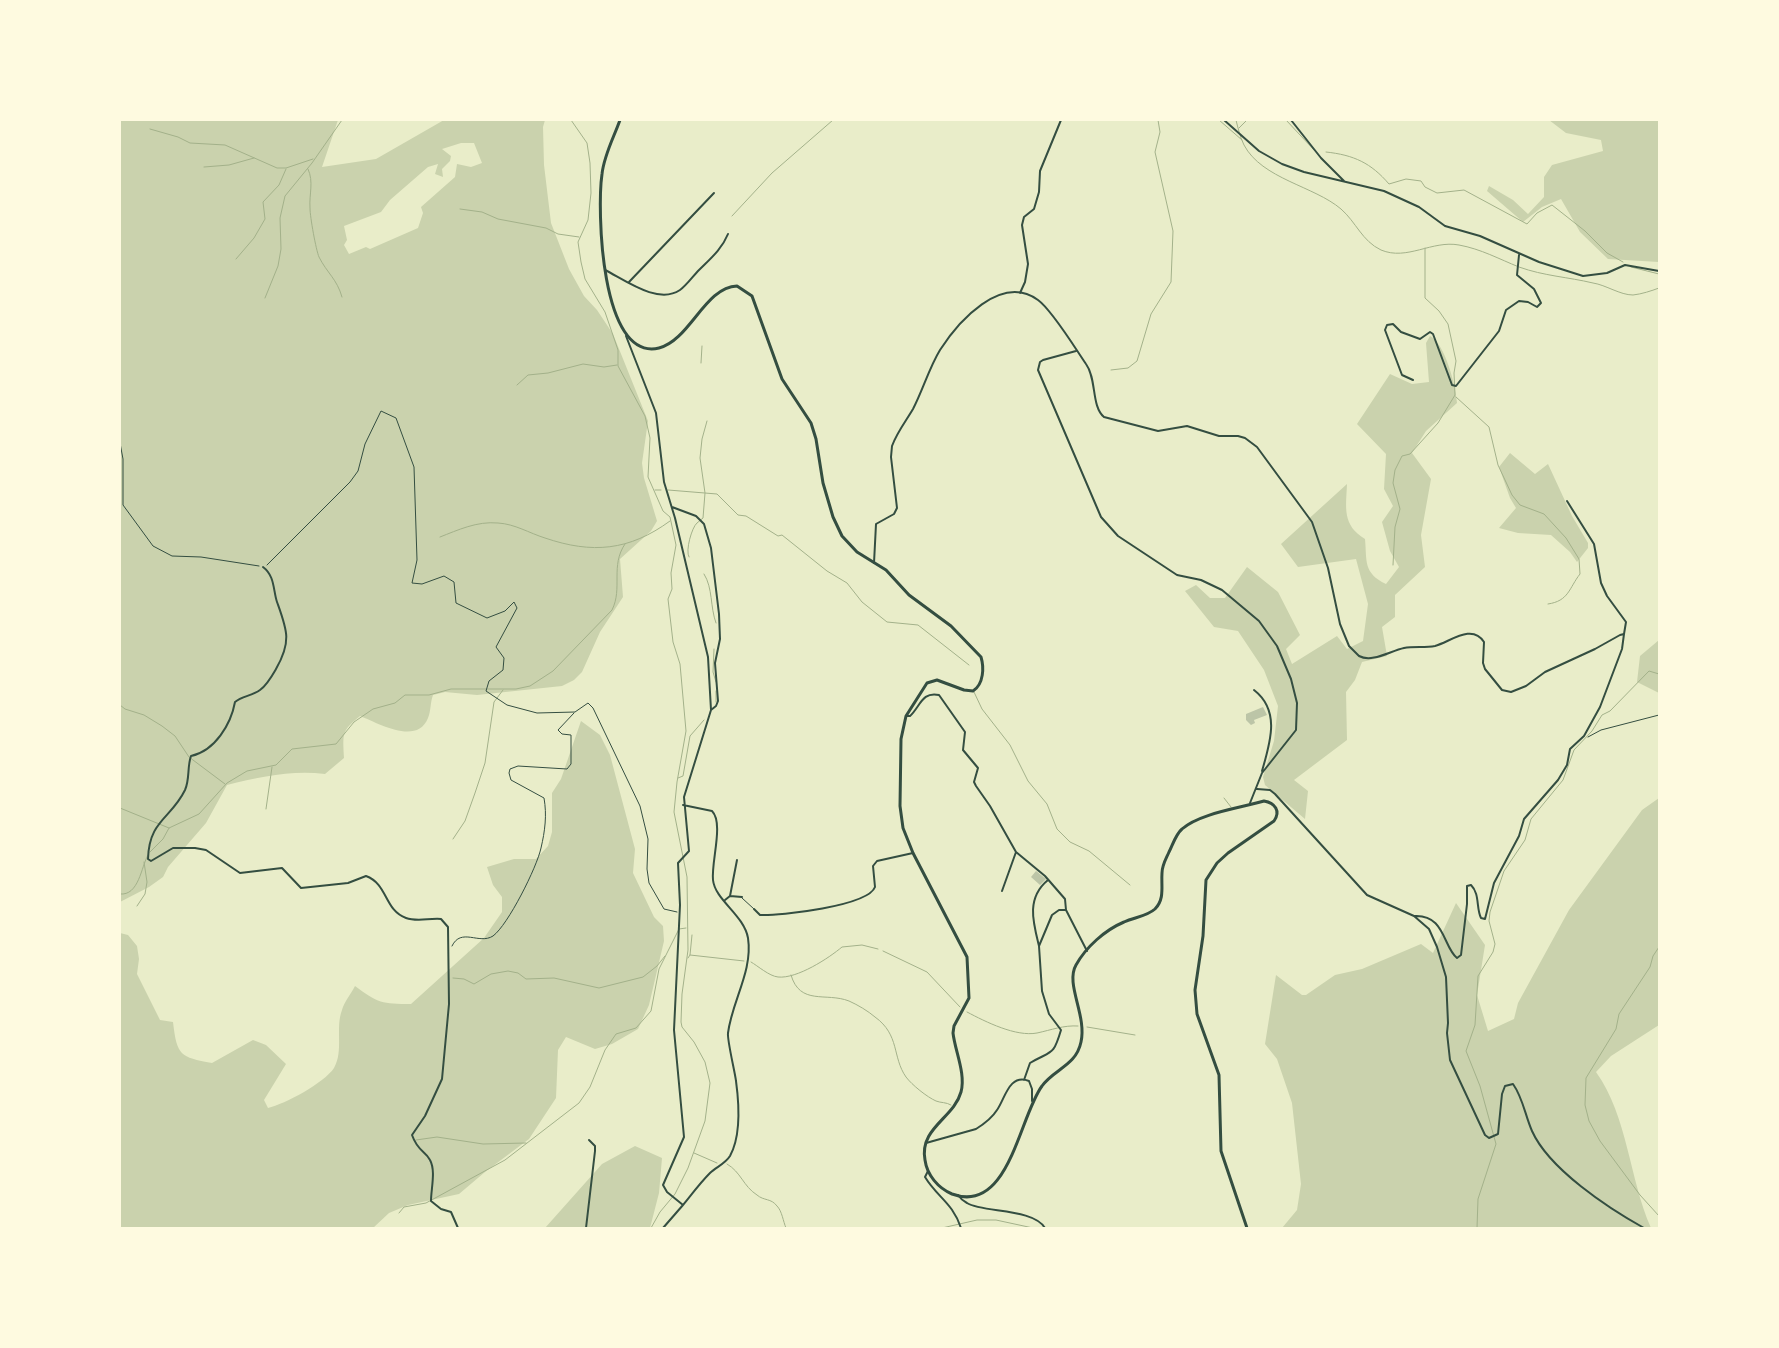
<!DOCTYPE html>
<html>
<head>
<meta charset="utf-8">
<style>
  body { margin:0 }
  #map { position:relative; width:1779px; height:1348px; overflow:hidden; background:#e9edc9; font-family:"Alegreya Sans",sans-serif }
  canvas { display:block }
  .frame { position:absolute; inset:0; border:121px solid #fefae0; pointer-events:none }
</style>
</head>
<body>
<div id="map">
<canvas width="1779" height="1348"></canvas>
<div class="frame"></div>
</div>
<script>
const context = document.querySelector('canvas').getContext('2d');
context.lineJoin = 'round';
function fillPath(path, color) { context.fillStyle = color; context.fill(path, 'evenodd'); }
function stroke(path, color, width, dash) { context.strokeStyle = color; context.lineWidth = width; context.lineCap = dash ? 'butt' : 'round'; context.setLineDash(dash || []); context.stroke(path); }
const green = new Path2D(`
  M120,120H338L322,167L376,159L444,120H545L543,127L544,165L551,223L569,269L584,296L597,310L613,334L648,421L642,463L644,478L657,521L651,531L620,559L623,597L600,632L582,672L574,680L562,686L477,695L445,692L433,695C430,703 431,711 428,718C417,746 378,723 360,716C341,731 343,734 344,758L325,774C291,770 260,777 227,785L206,823L168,867L163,877L149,887L120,902ZM461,143H474L482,163L471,167L457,164L455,177L421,207L423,213L418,228L370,249L366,247L349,254L344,245L347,240L344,226L381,212L390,200L428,167L438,164L435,174L443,177L442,169L450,161L451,156L442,149Z
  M1549,120H1659V262L1608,259L1580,232L1561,199L1542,207L1523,222L1487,191L1489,186L1513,200L1528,214L1544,197V177L1552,165L1603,151L1601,140L1566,133Z
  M1430,336C1445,343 1456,387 1457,403L1426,431L1412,453L1431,479L1421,535L1425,567L1395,595V617L1382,627L1387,656L1362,662L1355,680L1346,692L1347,740L1294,780L1308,791L1305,819L1265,785L1263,777L1274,741L1278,706L1264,670L1238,631L1214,627L1185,591L1196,585L1210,598H1225L1247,567L1278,592L1300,635L1286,649L1292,664L1337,636L1347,649L1363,641L1368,604L1356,559L1298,567L1281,544L1347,484C1346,508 1342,525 1365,539C1367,561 1363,573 1386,584L1399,567L1390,551L1382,522L1393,506L1384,489L1386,454L1357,424L1390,374L1412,384L1429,382L1426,343Z
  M1510,453L1535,474L1548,464L1572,516L1588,543V548L1577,562L1570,552L1551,535L1518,533L1499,528L1516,508L1510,498L1499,467Z
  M1659,640V693L1637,682L1640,656Z
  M581,721L600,735L610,755L635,849L633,873L654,917L663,926L664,941L649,1005L638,1029L612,1044L595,1049L566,1037L558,1050L556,1098L529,1139L485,1172L459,1194L408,1205L389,1213L373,1228H120V933L128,935L137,946L139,959L137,974L160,1020L173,1022C177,1056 180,1057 212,1063L253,1040L266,1045L286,1064L264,1100L268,1108C285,1104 324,1083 334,1068C344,1051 335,1028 342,1010C344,1002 351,994 355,986C378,1003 382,1004 411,1004L484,938L502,912V897L493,885L487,867L514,859H536L548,846L552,832V793L561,779Z
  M1659,798V1025L1611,1056L1596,1072C1628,1117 1629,1178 1651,1228H1282L1297,1210L1301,1184L1292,1103L1277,1059L1265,1044L1276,975L1302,995H1306L1335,975L1362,969L1421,944L1433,953L1456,903L1485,945L1477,995L1488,1031L1514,1019L1518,1003L1569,910L1642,810Z
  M635,1146L662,1158L659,1193L650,1228H545L602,1164Z`);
const stream = new Path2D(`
  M571,120L587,143L590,163L591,193L588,220L578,242L581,262L585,279L605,312L618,350V366L645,416L650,438L648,477L663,511L670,517L676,545L671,573L672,589L668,599L673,642L680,664L686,731L677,782L674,812L687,877L688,950L682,994L681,1022L682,1027L694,1042L705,1062L710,1083L705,1121L688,1168L675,1194L660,1212L651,1228
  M1219,120L1242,140
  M1236,120C1238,128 1240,137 1244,145C1262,179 1314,186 1341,209C1356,222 1362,241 1381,250C1407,261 1432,240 1459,245C1481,249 1499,259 1519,267C1544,276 1568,277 1593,283C1606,285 1620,295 1633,295C1642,294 1651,291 1659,288
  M1286,120L1315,151
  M1239,128L1247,120
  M150,129L178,137L190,143L225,145L277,168H286L313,159
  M1326,152C1354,155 1371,163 1389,184L1406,179L1421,181L1425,187L1437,193L1464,190L1527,224L1537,213L1552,205L1585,231L1607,253L1623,262
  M204,167L229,165L254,158
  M308,169C314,182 309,194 310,208C310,217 316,250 319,257C327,273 337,279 342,297
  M460,209L482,212L498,219L546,228L558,234L579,237
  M732,216L772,173L833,120
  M236,259L254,238L265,219L263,202L279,185L286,169
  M1631,267L1659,274
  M265,298L278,266L281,249L280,218L285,196L312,163L342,120
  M701,363L702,346
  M1111,370L1128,368L1137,361L1151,314L1171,282L1173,231L1155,152L1160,132L1158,120
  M517,385L528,375L548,373L583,364L604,367L617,365
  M1456,397L1489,427L1498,465L1512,495L1520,505L1544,514L1566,538L1579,559L1580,574C1569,588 1569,601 1548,604
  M655,490H661
  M668,490L717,494L738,515L746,516L778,536L782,535L827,571L847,583L862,602L887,622L918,625L969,665
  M440,537C458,530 477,521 498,523C515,524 529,533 545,538C592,554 629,551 670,521
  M689,557C685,551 692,527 697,523C699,521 701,520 703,518L705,493L700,458L702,439L707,421
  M1393,565L1395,527L1400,509L1393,483L1395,470L1402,456L1410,454L1438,423L1455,395L1454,373L1456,361L1448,324L1439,311L1425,298V248
  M704,574C713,588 710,607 716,623
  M714,649L713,672L716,682
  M716,691V702
  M974,692L982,709L1010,745L1028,781L1047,804L1057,829L1070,842L1089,851L1130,885
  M120,705L125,709L144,715L162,726L175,736L189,757L225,784
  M678,778L683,776L690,736L704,720
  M1224,798L1231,807
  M120,808L169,828
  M266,809L272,767
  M453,839L465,821L475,793L485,763L494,702L503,690
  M150,852L163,839L169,828L199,814L227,783L247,771L276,765L292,749L336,744L354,722L373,709L395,703L405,695H429L451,689H516L530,686L553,671L612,610C623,588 610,566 625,544
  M120,894C139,896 141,867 148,855
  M137,906L145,894L147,882L144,862
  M1659,947L1653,956L1650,967L1619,1014L1616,1029L1586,1078L1585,1105L1589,1121L1600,1141L1640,1195L1659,1216
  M883,951L927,972L960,1007
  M690,955L744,961
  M688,958L690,955L692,935
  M751,962C758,966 769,976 778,977C797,979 829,958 842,947L862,945L878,949
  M791,975C800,1006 826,992 849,1001C858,1005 868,1011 875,1017C900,1035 892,1057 906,1077C912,1085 927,1097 936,1101C941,1103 946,1102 951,1105
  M453,978L464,979L474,984L491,974L508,971L518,973L526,979L554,978L599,988L643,977L657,966L665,956
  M967,1012C986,1022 1016,1037 1037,1033C1051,1030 1064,1025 1078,1026
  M1087,1027L1135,1035
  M416,1140L437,1137L483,1144L526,1143
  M694,1153L717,1163
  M727,1164C741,1172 743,1186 757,1195C764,1201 771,1198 777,1206C782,1211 783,1221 786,1228
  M399,1213L404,1207L426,1203L505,1160L579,1103L590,1087L605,1050L616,1034L636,1028L651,1011L659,969L679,929L686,928
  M942,1228L977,1220H996L1033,1228
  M1477,1228L1478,1199L1496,1144L1480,1086L1466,1051L1475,1025L1478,976L1493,952L1495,944L1489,921L1490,912L1504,871L1525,840L1531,819L1563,780L1574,750L1592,731L1602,715L1610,711L1649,671L1659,674`);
const building = new Path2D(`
  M1263,707L1267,715L1254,720L1255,723L1251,725L1246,720V714Z
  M1036,871L1046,879L1040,885L1031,877Z`);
const path = new Path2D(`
  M120,443L123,459V505L153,546L172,556L201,557L259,566
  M267,565L350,482L358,471L365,444L381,411L396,418L414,467L417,560L412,583L422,584L444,576L454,582L456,603L487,618L505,611L514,602L517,608L496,647L504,658L503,670L489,681L486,691L507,705L537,713L575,712L588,703L593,708L640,806L648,839L647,869L649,883L664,909L677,912
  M1588,737L1601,730L1659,715
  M452,946C461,927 479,945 493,936C508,925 537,867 541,848C545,831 547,815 544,798L511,780L509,773L510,769L518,766L567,769L571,764V735L562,734L558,730L574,713`);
const pedestrian = new Path2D(`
  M742,898L754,909`);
const minor = new Path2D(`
  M1224,120L1259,151L1282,164L1304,172L1384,191L1419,207L1445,226L1480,236L1539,262L1583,276L1607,273L1625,265L1659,271
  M1291,120L1321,158L1344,181
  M605,270C625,280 658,305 680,290C687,285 693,276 699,270C710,259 722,249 728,234
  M629,282L714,193
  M1020,293L1025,282L1028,264L1022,225L1024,217L1034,209L1039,192L1040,171L1061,120
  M626,336L656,413L664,482L675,518L708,657L711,710L684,797L689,851L678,863L680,905L674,1030L684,1137L663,1185L667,1192L683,1205L663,1228
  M1076,351L1043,360L1040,362L1038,370L1101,517L1118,536L1177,575L1201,580L1222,590L1259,621L1277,646L1291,679L1297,703L1296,730L1262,773L1250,803
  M1413,380L1402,375L1385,330L1387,325L1393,324L1401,332L1420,339L1430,332L1433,334L1452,385L1456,386L1499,331L1506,310L1519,301L1528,302L1537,307L1541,303L1534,289L1517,275L1519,255
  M1567,501L1594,544L1601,583L1607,596L1626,622L1624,634
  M672,507L696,516L704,524L711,548L719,614L720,639L715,663L718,701L716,706L711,710
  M874,563L876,524L894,514L897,508L891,457L892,446C897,432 906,421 913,409C923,390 929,368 940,350C958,322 1001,273 1038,300C1052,310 1075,348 1086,364C1097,379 1091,406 1104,417L1158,431L1187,426L1219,436H1238L1245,438L1257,447L1312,522L1328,568L1340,624L1349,646L1359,656C1372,663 1390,651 1404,648C1414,646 1425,648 1435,646C1450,642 1472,623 1484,642L1483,663L1485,669L1502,690L1511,692L1526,686L1545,672L1595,649L1620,635L1624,634L1622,649L1600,707L1584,736L1570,749L1567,765L1558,780L1524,819L1519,836L1494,883L1485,919L1481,918C1476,908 1480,894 1471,885L1467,886V904L1461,955L1457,958C1443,947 1445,914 1414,916
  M263,567C275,576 273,590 277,602C287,630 292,641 276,669C272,676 267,685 260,690C252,696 242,696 235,702C231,724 215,751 191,756C187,767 190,779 185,790C171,819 149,820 148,859L151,861L173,848H195L206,850L240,873L282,868L301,888L348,883L366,876C388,884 384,910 406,918C417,922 429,918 441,919L448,927L449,1004L442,1079L425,1116L412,1135C418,1152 425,1150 430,1160C436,1171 431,1189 431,1201L441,1209L451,1212L458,1228
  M1254,690C1281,711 1270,743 1262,771
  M906,716H910C920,707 922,691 939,695L965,732L963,750L978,768L974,782L976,786L990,806L1016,852L1045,876L1065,899L1066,910
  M1257,789L1270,790L1275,794L1367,895L1414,916L1429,929L1437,947L1446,977L1448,1023L1447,1033L1450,1060L1485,1135L1489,1138L1498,1134L1502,1094L1505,1086L1513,1084C1523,1098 1525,1115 1532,1131C1549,1169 1608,1208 1644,1228
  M1002,891L1016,852
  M730,896L737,860
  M725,900L730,896L742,897
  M754,909L760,915C780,916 868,906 875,887L873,866L877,861L913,853
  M1039,946C1033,922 1026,898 1048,880
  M1024,1080L1030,1063C1052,1050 1053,1057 1061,1030L1049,1014L1042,991L1039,946L1052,915L1059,910H1066L1087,951
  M926,1143L976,1129C984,1124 992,1118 997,1110C1005,1099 1009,1073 1029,1081L1032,1089V1101
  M928,1171L925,1177C937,1197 953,1203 961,1228
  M958,1195C960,1198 963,1201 967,1203C983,1213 1033,1208 1045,1228
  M683,1205C692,1194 700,1183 710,1173C716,1167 725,1164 730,1156C741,1136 739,1103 736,1081C735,1072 727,1040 728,1033C732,1001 753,971 748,938C744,915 715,900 713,880C711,862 724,823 712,811L683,805
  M586,1228L595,1151V1146L589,1140`);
const secondary = new Path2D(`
  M620,120C614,137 604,155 602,174C597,208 600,362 659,348C690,340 705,287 737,286L752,296L782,379L811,423L816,439L823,483L833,517L842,536L857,552L886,570L909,595L951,626L981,657C984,667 984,684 973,691L964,690L937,680L927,683L906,716L901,739L900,806L903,828L913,853L967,957L969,998L954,1026L953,1033C955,1051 966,1074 961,1092C954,1118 919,1128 925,1160C927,1175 938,1188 952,1194C1009,1215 1019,1117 1042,1086C1054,1069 1076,1066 1081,1042C1087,1015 1065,984 1076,965C1086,947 1105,930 1124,922C1134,917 1146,917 1155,909C1165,899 1161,886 1162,873C1162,865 1166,859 1169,852C1173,844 1176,834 1182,829C1200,813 1241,808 1264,801C1275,803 1281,811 1274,821L1228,853L1217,863L1206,880L1203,936L1195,990L1197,1014L1219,1075L1221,1151L1247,1228`);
fillPath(green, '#cad2ad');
stroke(stream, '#a3b18a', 1);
fillPath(building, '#bcc5a7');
stroke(path, '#344e41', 1);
stroke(pedestrian, '#344e41', 1);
stroke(minor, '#344e41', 2);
stroke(secondary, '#344e41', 3);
</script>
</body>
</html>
